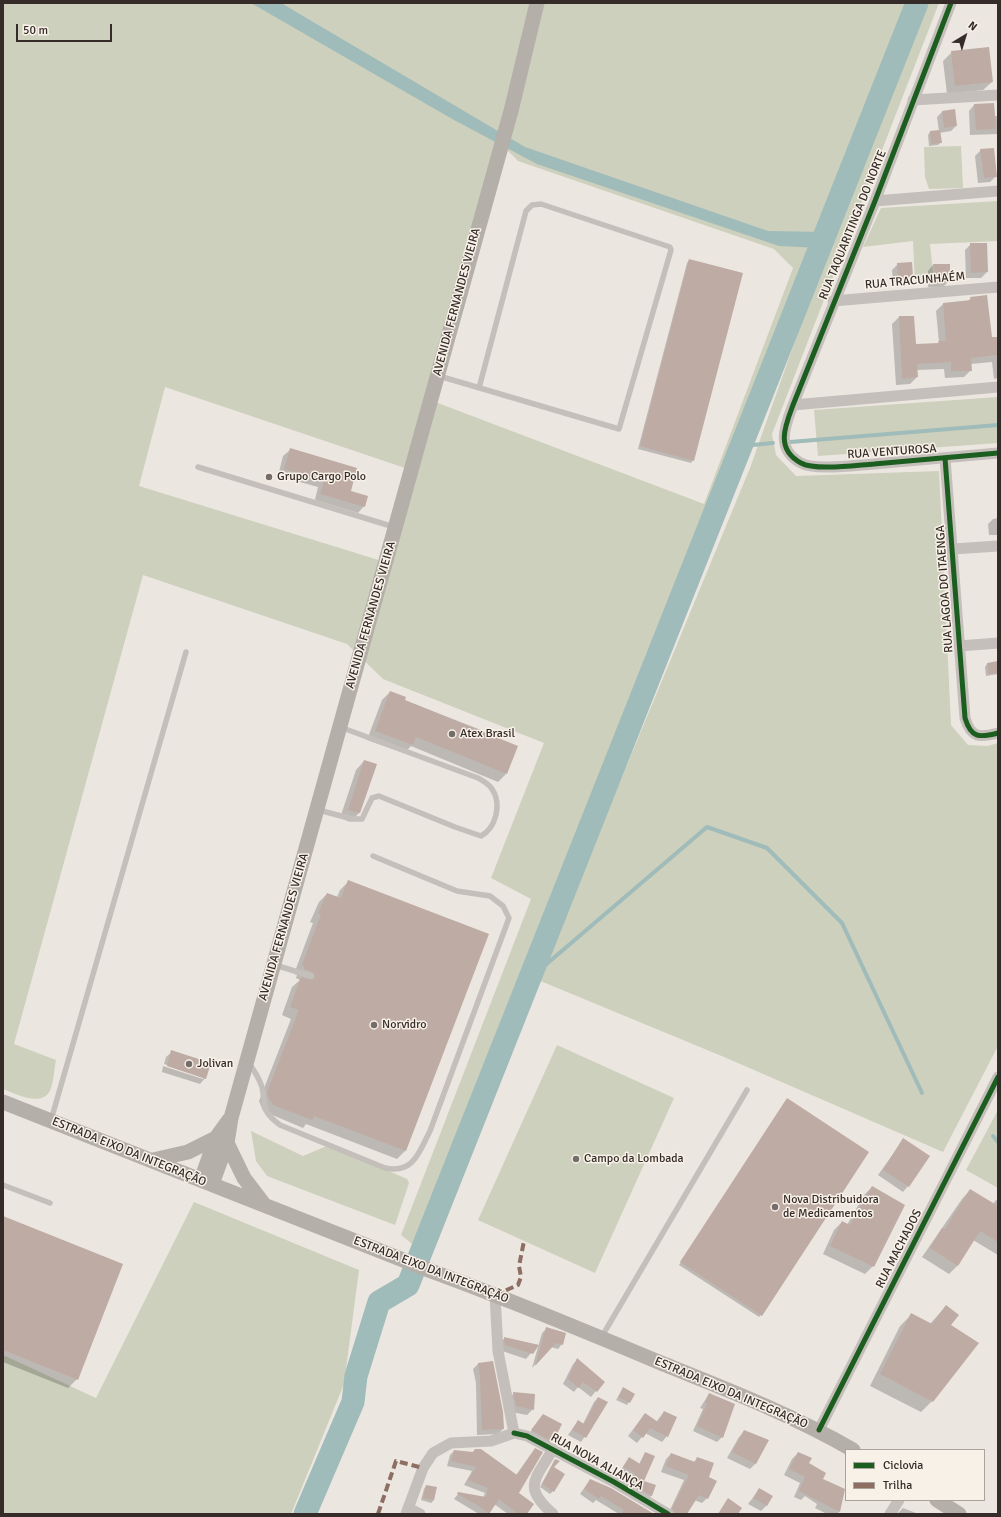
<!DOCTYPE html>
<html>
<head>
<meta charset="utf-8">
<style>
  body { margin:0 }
  #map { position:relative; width:1001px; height:1517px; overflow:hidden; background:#ece6e0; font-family:Signika,sans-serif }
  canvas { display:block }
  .frame { position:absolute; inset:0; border:4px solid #352c29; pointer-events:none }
  .legend { position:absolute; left:845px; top:1449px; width:140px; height:52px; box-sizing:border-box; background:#f8f1e8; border:1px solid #aaa29c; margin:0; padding:5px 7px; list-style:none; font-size:12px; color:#352c29 }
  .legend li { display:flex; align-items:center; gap:8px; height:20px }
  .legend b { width:20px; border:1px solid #aaa29c }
  .north { position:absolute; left:945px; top:16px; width:40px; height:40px; -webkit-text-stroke:3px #f8f1e8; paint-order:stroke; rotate:38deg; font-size:11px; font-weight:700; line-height:16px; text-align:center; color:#352c29 }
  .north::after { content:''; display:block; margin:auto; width:14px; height:18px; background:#352c29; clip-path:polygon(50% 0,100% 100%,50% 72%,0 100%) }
  .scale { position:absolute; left:16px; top:24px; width:96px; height:18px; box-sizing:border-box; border:2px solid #352c29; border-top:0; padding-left:5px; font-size:12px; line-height:14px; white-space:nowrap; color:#352c29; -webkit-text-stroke:3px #f8f1e8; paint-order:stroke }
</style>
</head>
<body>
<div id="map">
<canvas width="1001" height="1517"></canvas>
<div class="frame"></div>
<ul class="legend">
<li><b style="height:5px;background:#1b5e20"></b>Ciclovia</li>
<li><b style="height:5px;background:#8d6e63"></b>Trilha</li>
</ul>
<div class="north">N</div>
<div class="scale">50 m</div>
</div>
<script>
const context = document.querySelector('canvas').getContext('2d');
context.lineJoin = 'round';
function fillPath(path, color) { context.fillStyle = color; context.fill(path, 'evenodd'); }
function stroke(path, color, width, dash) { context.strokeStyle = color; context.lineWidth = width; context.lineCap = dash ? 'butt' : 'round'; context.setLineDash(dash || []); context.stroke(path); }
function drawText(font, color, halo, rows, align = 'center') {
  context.font = font + ' Signika,sans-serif'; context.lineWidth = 3; context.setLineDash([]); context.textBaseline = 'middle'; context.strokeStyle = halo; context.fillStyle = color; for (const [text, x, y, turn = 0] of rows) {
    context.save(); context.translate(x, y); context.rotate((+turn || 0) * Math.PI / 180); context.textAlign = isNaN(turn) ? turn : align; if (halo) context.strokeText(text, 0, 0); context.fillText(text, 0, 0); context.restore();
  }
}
const green = new Path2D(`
  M3,3H917L421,1251L401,1235L531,899L491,878L544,743L383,679L347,644L143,575L14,1044L56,1060C54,1069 54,1080 51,1088C44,1109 16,1094 3,1089ZM502,145L518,161L774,249L793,268L704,504L430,400ZM165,387L411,470L385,562L139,486Z
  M925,3H939L772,434L776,455L796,476L939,471L951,725L968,745L988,746L998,743V1046L943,1152L724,1057L538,980L750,468L832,237Z
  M961,146L963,188L929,189L925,177L924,147Z
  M998,201V241L930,244L934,282L915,284L913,241L863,247L881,208Z
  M998,397V443L818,456L814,410Z
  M557,1045L674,1098L595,1273L478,1220Z
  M998,1110V1188L966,1170Z
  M251,1131L303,1156L329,1145L407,1179L409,1183L395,1225L267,1176L256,1161Z
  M194,1202L359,1270L344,1384L291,1514H3V1355L96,1398Z`);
const water = new Path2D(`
  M251,3H281L525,147L768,231L826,232L821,248L779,246L537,164L454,120Z`);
const shadow = new Path2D(`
  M952,52L992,82L983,90L947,94L943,61Z
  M974,105L994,116H998V134L970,135L969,111Z
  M942,112L956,126L951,131L939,133L940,143L938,145L929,146L928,135L930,132L939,131L937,117Z
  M981,150L996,176L990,182L978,183L975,156Z
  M971,244L987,272L981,278H966L965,250Z
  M689,260L693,460L691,463L638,449L687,263Z
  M898,264L912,276L906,281L893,282L892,270Z
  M933,265L949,281L943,287H928V271Z
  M971,298L991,338H998V378L994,379L992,362L971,364V370L964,377L945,378L944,369L917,370V377L910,384L896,385L892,324L899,317H913L915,345L937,344L939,342L936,311L943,304L967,302Z
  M290,450L350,491L364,506L358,513L315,500L318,487L278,476L283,456Z
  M998,518V535H989L988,524L993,519Z
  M998,662V674L986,676L985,667L987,664Z
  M390,692L404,700L481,730L480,732L506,774L498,782L411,746L404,753L367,740L382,700Z
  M364,761L375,765L359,813L350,822L340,818L356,770Z
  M349,881L488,934L405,1151L397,1159L306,1124L303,1128L263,1111L259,1101L291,1019L282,1015L292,987L300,980L296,978L297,975L294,974L313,923L310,922L319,902L327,894L337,897L340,890Z
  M172,1052L205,1078L200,1084L162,1072L163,1066L203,1079V1077L164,1064L166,1057Z
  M785,1102L761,1315L759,1317L679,1265Z
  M903,1140L908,1186L903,1192L878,1175Z
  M872,1187L873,1266L865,1274L823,1254L834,1230L842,1222L847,1225L864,1195Z
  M970,1190L993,1204L996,1200L998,1201V1255L973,1240L958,1265L949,1274L922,1257L962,1199Z
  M3,1217L77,1379L68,1388L3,1362Z
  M946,1306L950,1326L932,1401L921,1412L870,1386L900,1326L912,1314L930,1324Z
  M547,1328L562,1344L558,1349L551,1347L532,1368L542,1333Z
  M505,1338L538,1345L526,1359L499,1350V1343Z
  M577,1360L603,1382L591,1397L578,1387L574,1392L563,1384L573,1364Z
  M492,1362L503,1429L498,1434L477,1435L476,1383L473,1369L478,1364Z
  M623,1389L629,1402L627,1405L616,1400Z
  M514,1393L533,1409L527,1415L511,1412L508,1399Z
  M709,1394L722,1437L717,1442L693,1431L703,1409L700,1408Z
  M598,1398L607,1403L581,1442L568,1435L578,1421L583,1424L594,1402Z
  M664,1412L667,1436L662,1442L645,1433L637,1443L628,1436L645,1414L656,1422Z
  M543,1415L552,1441L548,1445L528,1435Z
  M745,1431L768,1441L755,1464L750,1469L727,1458L739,1437Z
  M475,1450L516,1475L531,1454L518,1493L526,1514H508L494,1504L487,1514H479L454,1499L459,1493L483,1498L485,1493L464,1485L472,1471L447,1466L450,1455L454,1451L472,1453Z
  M645,1453L643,1481L655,1486L651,1496L648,1499L628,1488L632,1477L620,1471L629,1458L639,1464Z
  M798,1453L821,1479L844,1489L839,1512L837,1514H827L815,1508L817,1504L805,1496L801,1500L794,1497L800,1483L784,1475L792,1459Z
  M671,1454L694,1462L697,1458L708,1478L707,1498L702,1503L694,1500L685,1514H675L670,1510L684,1480L661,1472L666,1459Z
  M555,1460L553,1467V1491L550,1494L540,1487Z
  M590,1480L652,1514H619L596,1500L593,1503L580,1494Z
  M426,1486L436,1488L434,1500L431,1503L421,1500L424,1489Z
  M759,1490L767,1505L761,1511L748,1504Z
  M903,1508L916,1513L897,1514Z`);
const stream = new Path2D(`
  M790,442L998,425
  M742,446L773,443
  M529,979L707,827L767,848L842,923L922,1093
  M993,1136L998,1142`);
const river = new Path2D(`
  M305,1514L353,1402L356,1376L379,1302L408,1285L917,3`);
const building = new Path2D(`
  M989,47L993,82L955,86L951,51Z
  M994,103L996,129L976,130L974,104Z
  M955,109L957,126L944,128L942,111Z
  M940,130L942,143L931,144L930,131Z
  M994,148L997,177L984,178L980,149Z
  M970,243H987L988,272L971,273Z
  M689,259L743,273L694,461L640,446Z
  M912,262L913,276L898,277L897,263Z
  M933,264H950V282H934Z
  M987,295L992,337H998V355L971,358L972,371H951V362L917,364L918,377L902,379L899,316H914L916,344L939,343L938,341H946L943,303L971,300L970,297Z
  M290,448L357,468L351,491L368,496L365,507L320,494L324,481L284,469Z
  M998,661V673L988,674L987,663Z
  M390,691L406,697L405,700L518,746L507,774L416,737L413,745L375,731Z
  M364,760L377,764L360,813L348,810Z
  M348,880L489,934L406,1151L314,1116L312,1120L273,1105L268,1097L267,1092L299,1010L290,1007L301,977L312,980L315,977L314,973L304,969L305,967L302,965L321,914L318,913L327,893L341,898Z
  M171,1050L211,1063L206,1079L167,1066Z
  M787,1098L869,1152L762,1316L680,1262Z
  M903,1138L930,1156L909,1187L883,1170Z
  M872,1186L905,1205L874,1267L830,1246L842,1221L850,1225Z
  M970,1189L998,1206V1242L980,1231L958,1266L930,1248L942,1228L945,1229Z
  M3,1216L123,1264L78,1380L3,1350Z
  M946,1305L959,1315L951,1325L979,1343L933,1402L880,1374L911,1313L932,1324Z
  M546,1327L566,1333L563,1345L556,1343L535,1366Z
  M504,1337L539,1345L533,1354L505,1345Z
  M577,1358L605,1382L597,1392L583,1382L579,1388L568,1379Z
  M493,1361L503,1412L504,1429L482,1430L480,1378L478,1363Z
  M623,1387L635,1394L630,1403L618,1397Z
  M513,1392L535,1394L534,1410L516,1406Z
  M709,1393L735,1404L723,1438L697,1426L707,1404L705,1402Z
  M598,1397L608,1402L586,1438L572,1430L578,1420L584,1424Z
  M664,1411L677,1417L668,1437L650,1428L643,1438L633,1430L645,1413L658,1422Z
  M543,1414L562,1424L553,1442L531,1430Z
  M744,1430L769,1440L756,1464L732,1452Z
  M535,1448L543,1452L519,1493L534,1504L527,1514H518L499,1499L489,1514L479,1506L457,1494L458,1492L486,1497L488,1488L468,1480L476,1467L451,1461L454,1450L473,1452L475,1449H481L517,1475Z
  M645,1452L655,1456L644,1481L656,1485L652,1496L631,1484L635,1473L623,1467L629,1457L640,1464Z
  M798,1452L812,1458L809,1463L826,1473L823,1479L845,1489L840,1512L799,1491L805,1477L789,1469Z
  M671,1453L695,1462L697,1457L714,1463L709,1477L717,1481L708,1499L699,1495L687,1514H675L672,1508L689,1475L666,1466Z
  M555,1459L560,1461L554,1467L565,1474L554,1492L542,1484Z
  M590,1479L611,1488L654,1514H621L624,1510L601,1496L599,1499L584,1489Z
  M426,1485L437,1487L434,1500L423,1498Z
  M759,1488L773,1496L767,1506L753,1498Z
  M728,1498L742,1508L738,1514H718Z`);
const service = new Path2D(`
  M439,376L619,429L671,250L670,247L541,204L532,205L526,211L479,388
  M198,467L394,527
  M318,810L353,819H362L372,798L379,796L455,827L481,836C496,828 502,804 492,789C489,784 483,781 478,778L340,727
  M275,965L311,976
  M248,1062C254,1070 259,1078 262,1087C266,1107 261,1111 280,1125L385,1168C414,1174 419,1152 430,1131L509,918L503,906L490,896L457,891L373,856
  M51,1120L186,652
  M3,1185L50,1203
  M601,1338L747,1090`);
const minor = new Path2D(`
  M951,3L875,201L793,405C785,426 775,449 801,463C815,471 857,465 874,464C915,460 957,457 998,453
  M913,100L998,95
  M875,201L998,191
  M833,301L998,287
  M793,405L998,387
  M945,458L965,718C971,738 979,738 998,733
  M953,549L998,546
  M959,646L998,643
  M495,1295L498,1351L514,1433
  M819,1430L998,1077
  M514,1433L527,1436L614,1482L668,1514
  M408,1508L420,1514
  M406,1514L423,1468L433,1453L451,1443L491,1441L514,1433
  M553,1514C522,1487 535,1480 553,1449
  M890,1514L899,1500`);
const secondary = new Path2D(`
  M3,1102L431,1271C508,1299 585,1331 661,1363C726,1389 793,1415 853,1450
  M227,1143L244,1178L263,1203
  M153,1160L188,1152L216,1138
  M201,1180L216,1138L229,1120
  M212,1184L227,1143L231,1118L511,111L537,3
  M937,1500L959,1514`);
const quiet = new Path2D(`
  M495,1295L518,1285L521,1277L519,1266L524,1241
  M378,1514L396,1461L423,1468`);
const cycleway = new Path2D(`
  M951,3L875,201L793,405C785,426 775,449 801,463C815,471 857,465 874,464C915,460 957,457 998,453
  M945,458L965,718C971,738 979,738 998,733
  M819,1430L998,1077
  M514,1433L527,1436L614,1482L668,1514`);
const markers = [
  [269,477,4,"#756d69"],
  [452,734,4,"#756d69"],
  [374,1025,4,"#756d69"],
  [189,1064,4,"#756d69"],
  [576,1159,4,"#756d69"],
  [775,1207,4,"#756d69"]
];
const streetNames = [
  ["RUA TAQUARITINGA DO NORTE",853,225,-68],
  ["RUA TRACUNHAÉM",915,281,-5],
  ["AVENIDA FERNANDES VIEIRA",457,302,-75],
  ["RUA VENTUROSA",892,452,-4],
  ["RUA LAGOA DO ITAENGA",945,589,-94],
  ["AVENIDA FERNANDES VIEIRA",371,615,-74],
  ["AVENIDA FERNANDES VIEIRA",284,927,-74],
  ["ESTRADA EIXO DA INTEGRAÇÃO",129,1152,22],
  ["RUA MACHADOS",899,1249,-63],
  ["ESTRADA EIXO DA INTEGRAÇÃO",431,1270,21],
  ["ESTRADA EIXO DA INTEGRAÇÃO",731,1393,23],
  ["RUA NOVA ALIANÇA",597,1462,29]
];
const poiNames = [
  ["Grupo Cargo Polo",277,477],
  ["Atex Brasil",460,734],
  ["Norvidro",382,1025],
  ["Jolivan",197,1064],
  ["Campo da Lombada",584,1159],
  ["Nova Distribuidora",783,1200],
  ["de Medicamentos",783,1214]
];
fillPath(green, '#cdd0bc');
fillPath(water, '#9fbbba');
fillPath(shadow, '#0003');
stroke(stream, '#9fbbba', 4);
stroke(river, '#9fbbba', 23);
fillPath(building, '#beaba4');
stroke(service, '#c4bfba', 5.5);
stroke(minor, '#c4bfba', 11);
stroke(secondary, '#b5afaa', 15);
stroke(quiet, '#8d6e63', 4, [8, 4]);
stroke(cycleway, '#1b5e20', 5);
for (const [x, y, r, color] of markers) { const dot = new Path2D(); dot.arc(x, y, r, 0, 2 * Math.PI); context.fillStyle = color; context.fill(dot); stroke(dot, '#f8f1e8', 1.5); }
drawText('12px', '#352c29', '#f8f1e8', streetNames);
drawText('12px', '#352c29', '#f8f1e8', poiNames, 'left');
</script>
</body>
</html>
